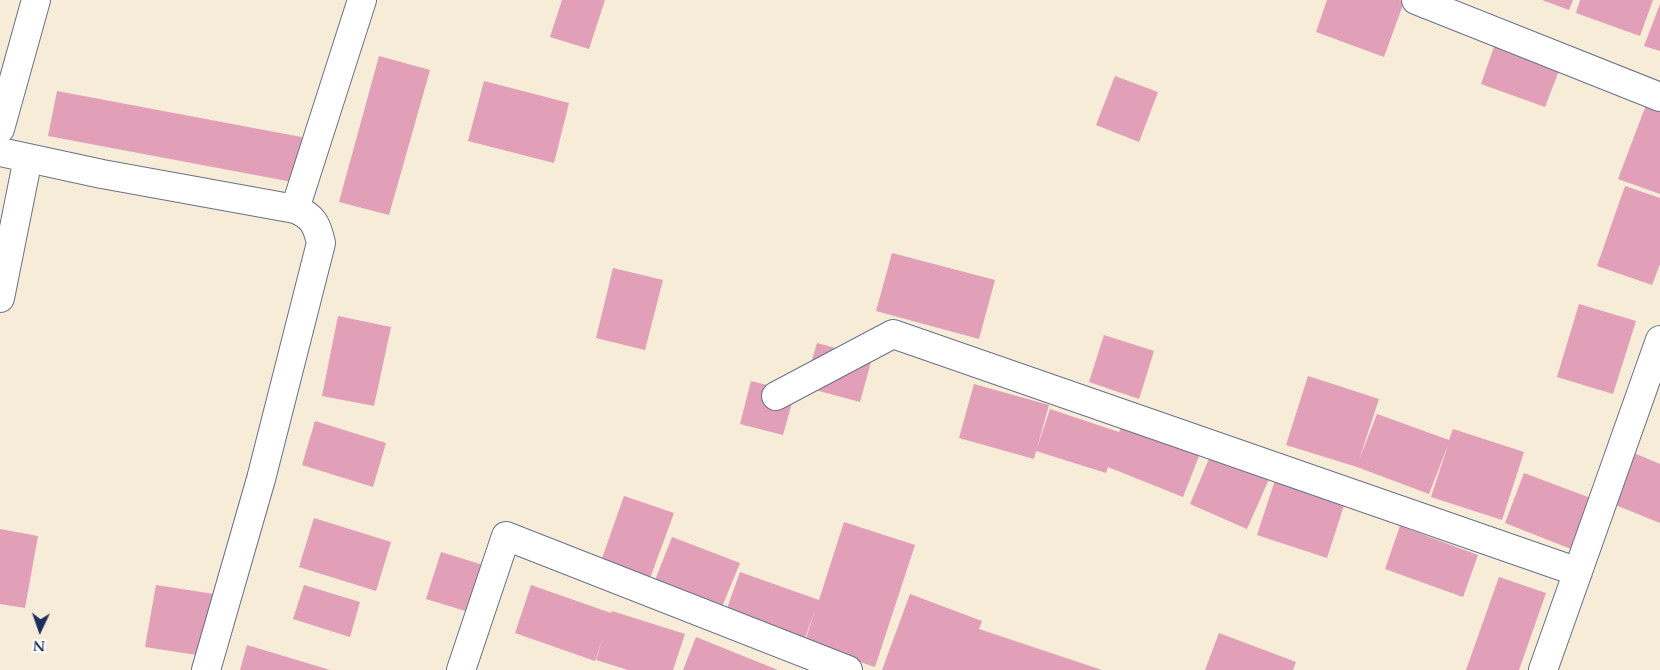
<!DOCTYPE html>
<html>
<head>
<meta charset="utf-8">
<style>
  body { margin:0 }
  #map { position:relative; width:1660px; height:670px; overflow:hidden; background:#f6ecd8; font-family:Cardo,serif }
  canvas { display:block }
  .north { position:absolute; left:15px; top:605px; width:50px; height:50px; -webkit-text-stroke:4px #fff; paint-order:stroke; rotate:183deg; font-size:14px; font-weight:700; line-height:20px; text-align:center; color:#1b2f5e }
  .north::after { content:''; display:block; margin:auto; width:18px; height:22px; background:#1b2f5e; clip-path:polygon(50% 0,100% 100%,50% 72%,0 100%) }
</style>
</head>
<body>
<div id="map">
<canvas width="1660" height="670"></canvas>
<div class="north">N</div>
</div>
<script>
const context = document.querySelector('canvas').getContext('2d');
context.lineJoin = 'round';
function fillPath(path, color) { context.fillStyle = color; context.fill(path, 'evenodd'); }
function stroke(path, color, width, dash) { context.strokeStyle = color; context.lineWidth = width; context.lineCap = dash ? 'butt' : 'round'; context.setLineDash(dash || []); context.stroke(path); }
const building = new Path2D(`
  M562,0H605L589,49L550,37Z
  M1327,0H1399L1404,2L1384,57L1316,32Z
  M1542,0H1573L1569,10Z
  M1580,0H1653L1640,36L1576,13Z
  M1660,4V51L1644,46Z
  M1495,44L1560,68L1545,107L1481,84Z
  M379,56L430,70L389,215L339,202Z
  M1115,76L1158,92L1139,142L1096,125Z
  M484,81L569,103L554,163L468,141Z
  M57,91L312,139L303,184L48,136Z
  M1646,105L1660,110V194L1618,179Z
  M1625,186L1660,198V264L1652,285L1597,266Z
  M892,253L995,280L979,339L876,311Z
  M613,268L663,280L645,350L596,338Z
  M1579,304L1636,321L1613,394L1557,377Z
  M338,316L391,327L374,406L322,396Z
  M1104,335L1154,351L1139,399L1089,382Z
  M817,343L872,358L860,402L804,387Z
  M1308,376L1379,399L1359,460L1377,414L1449,440L1453,429L1524,452L1502,520L1431,497L1448,445L1429,494L1357,467L1286,445Z
  M751,381L795,392L783,435L740,424Z
  M974,384L1049,405L1037,448L1050,409L1119,432L1122,425L1199,456L1183,497L1108,467L1106,473L1036,451L1034,459L959,438Z
  M315,421L386,443L373,487L302,465Z
  M1634,453L1660,464V523L1613,504Z
  M1211,454L1269,479L1247,529L1190,504Z
  M1524,473L1596,500L1576,551L1505,523Z
  M1277,474L1347,496L1327,558L1257,535Z
  M624,496L674,513L649,581L600,564Z
  M314,518L391,542L376,591L299,567Z
  M844,522L915,545L875,667L804,644L815,611L803,643L725,614L740,572L819,600Z
  M1400,526L1478,555L1463,597L1385,569Z
  M0,529L38,536L25,608L0,604Z
  M672,537L740,563L719,614L652,588Z
  M441,552L496,569L482,616L426,599Z
  M1499,577L1546,593L1519,670H1466Z
  M156,585L214,594L203,656L145,647Z
  M304,585L360,602L350,637L293,619Z
  M531,585L611,613L612,611L685,634L673,670H628L596,660L603,637L595,661L515,633Z
  M910,594L982,621L979,629L1102,670H882Z
  M1219,633L1296,662L1293,670H1205Z
  M696,637L778,670H683Z
  M247,645L330,670H240Z`);
const minor = new Path2D(`
  M1416,0L1660,97
  M0,129L36,0
  M0,152L102,174L295,209C313,216 317,225 321,243L261,479L206,670
  M295,209L362,0
  M0,298L28,158
  M776,396L893,334L1578,572
  M461,670L506,536L848,670
  M1543,670L1660,340`);
fillPath(building, '#e2a0b8');
stroke(minor, '#687189', 30);
stroke(minor, '#fff', 28);
</script>
</body>
</html>
